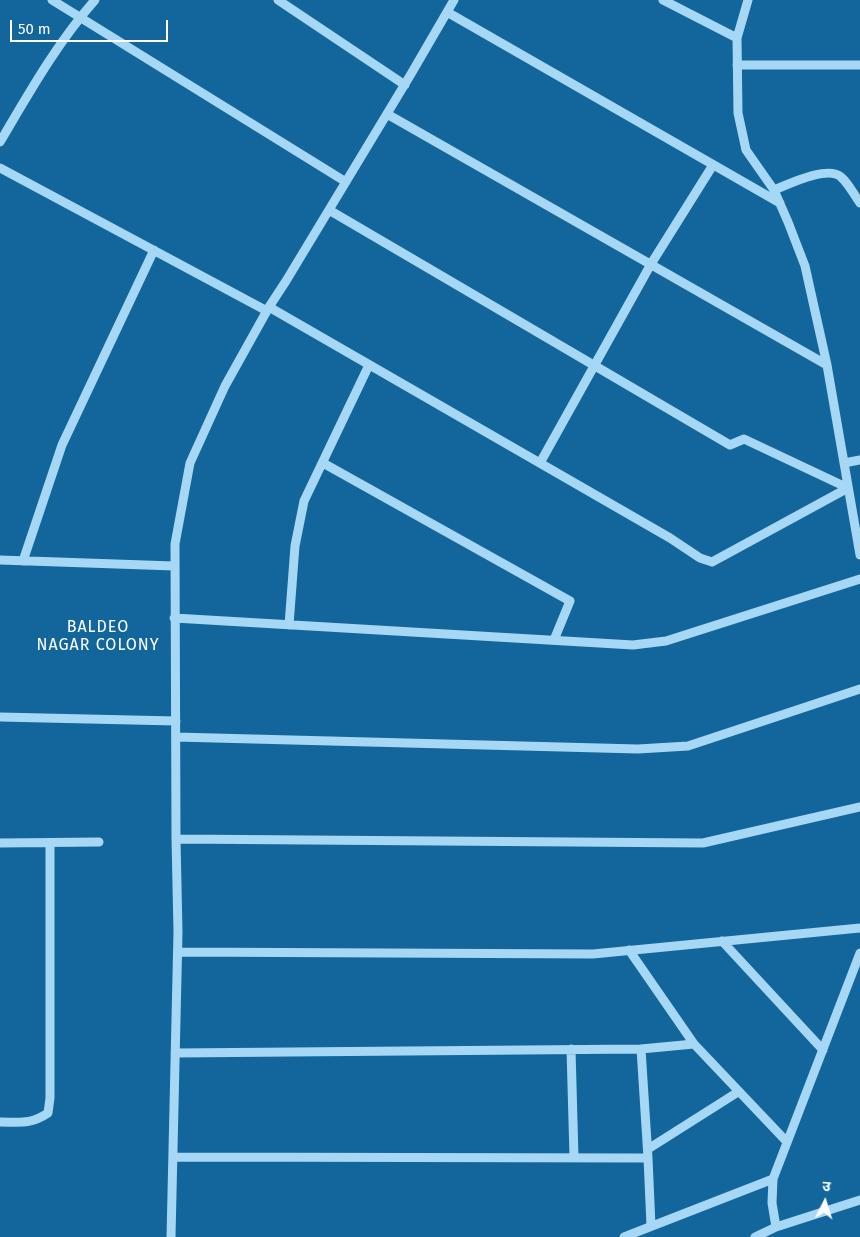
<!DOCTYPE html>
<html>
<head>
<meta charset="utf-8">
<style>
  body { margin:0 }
  #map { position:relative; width:860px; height:1237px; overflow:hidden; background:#12669b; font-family:"Fira Sans","Noto Sans Devanagari",sans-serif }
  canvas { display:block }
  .north { position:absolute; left:800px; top:1177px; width:50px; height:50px; -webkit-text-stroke:4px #12669b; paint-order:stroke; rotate:5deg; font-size:14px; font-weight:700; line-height:20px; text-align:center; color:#fff }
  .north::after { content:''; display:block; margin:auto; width:18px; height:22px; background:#fff; clip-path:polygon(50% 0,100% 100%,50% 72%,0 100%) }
  .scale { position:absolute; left:10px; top:20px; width:158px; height:22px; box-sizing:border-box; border:2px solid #fff; border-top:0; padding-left:6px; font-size:15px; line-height:18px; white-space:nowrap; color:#fff; -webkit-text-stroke:4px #12669b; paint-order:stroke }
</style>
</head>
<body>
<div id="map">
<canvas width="860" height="1237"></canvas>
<div class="north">उ</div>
<div class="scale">50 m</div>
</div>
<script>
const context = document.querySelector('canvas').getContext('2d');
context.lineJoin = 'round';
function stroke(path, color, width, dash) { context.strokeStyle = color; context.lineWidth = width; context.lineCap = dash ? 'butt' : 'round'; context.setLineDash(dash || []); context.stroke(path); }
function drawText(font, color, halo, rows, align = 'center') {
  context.font = font + ' "Fira Sans",sans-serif'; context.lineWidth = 4; context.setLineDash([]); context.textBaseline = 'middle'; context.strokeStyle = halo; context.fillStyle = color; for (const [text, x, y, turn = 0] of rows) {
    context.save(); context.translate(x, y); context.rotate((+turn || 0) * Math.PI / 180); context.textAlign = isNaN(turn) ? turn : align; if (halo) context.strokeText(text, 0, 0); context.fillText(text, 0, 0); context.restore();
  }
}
const minor = new Path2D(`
  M52,0L346,182
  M278,0L405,85
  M663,0L737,38
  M748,0L737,38L738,113L746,150L774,190L788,222L805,266L827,365L860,555
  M447,12L780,203
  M737,65H860
  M387,114L827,365
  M0,142C29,93 57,43 95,0
  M0,168L267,311
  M774,190C789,184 828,165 841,177C849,184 854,195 860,203
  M329,210L730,445L744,439L848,488
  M269,307L670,538L700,558L712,562L848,488
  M323,463L570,601L554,640
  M540,463L651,264L713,165
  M844,463L860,460
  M0,560L174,566
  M23,561L62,445L154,250
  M174,618L633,645L666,641L860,579
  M289,625L295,546L304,501L369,365
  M0,717L176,721
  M176,737L638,749L688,746L860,689
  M176,839L703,843L860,807
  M0,843L99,842
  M722,941L823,1050
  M629,950L694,1044L787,1142
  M178,952L593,954L860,928
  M571,1049L574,1157
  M641,1049L694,1044
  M0,1122C20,1122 30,1125 48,1113L50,1098V843
  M648,1149L738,1092
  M173,1157L648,1158L641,1049L175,1053
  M648,1158L651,1226
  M776,1227L772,1203L773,1179L860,953
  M171,1237L178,932L176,839L175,544L190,463L225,386L269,307L286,281L411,74L454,0
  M624,1237L773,1179
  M755,1237L776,1227L860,1200`);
const neighbourhoodNames = [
  ["BALDEO",98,628],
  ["NAGAR COLONY",98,646]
];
stroke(minor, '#a6d7f4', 9);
context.letterSpacing = '1px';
drawText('16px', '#fff', '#12669b', neighbourhoodNames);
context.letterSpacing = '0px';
</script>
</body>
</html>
